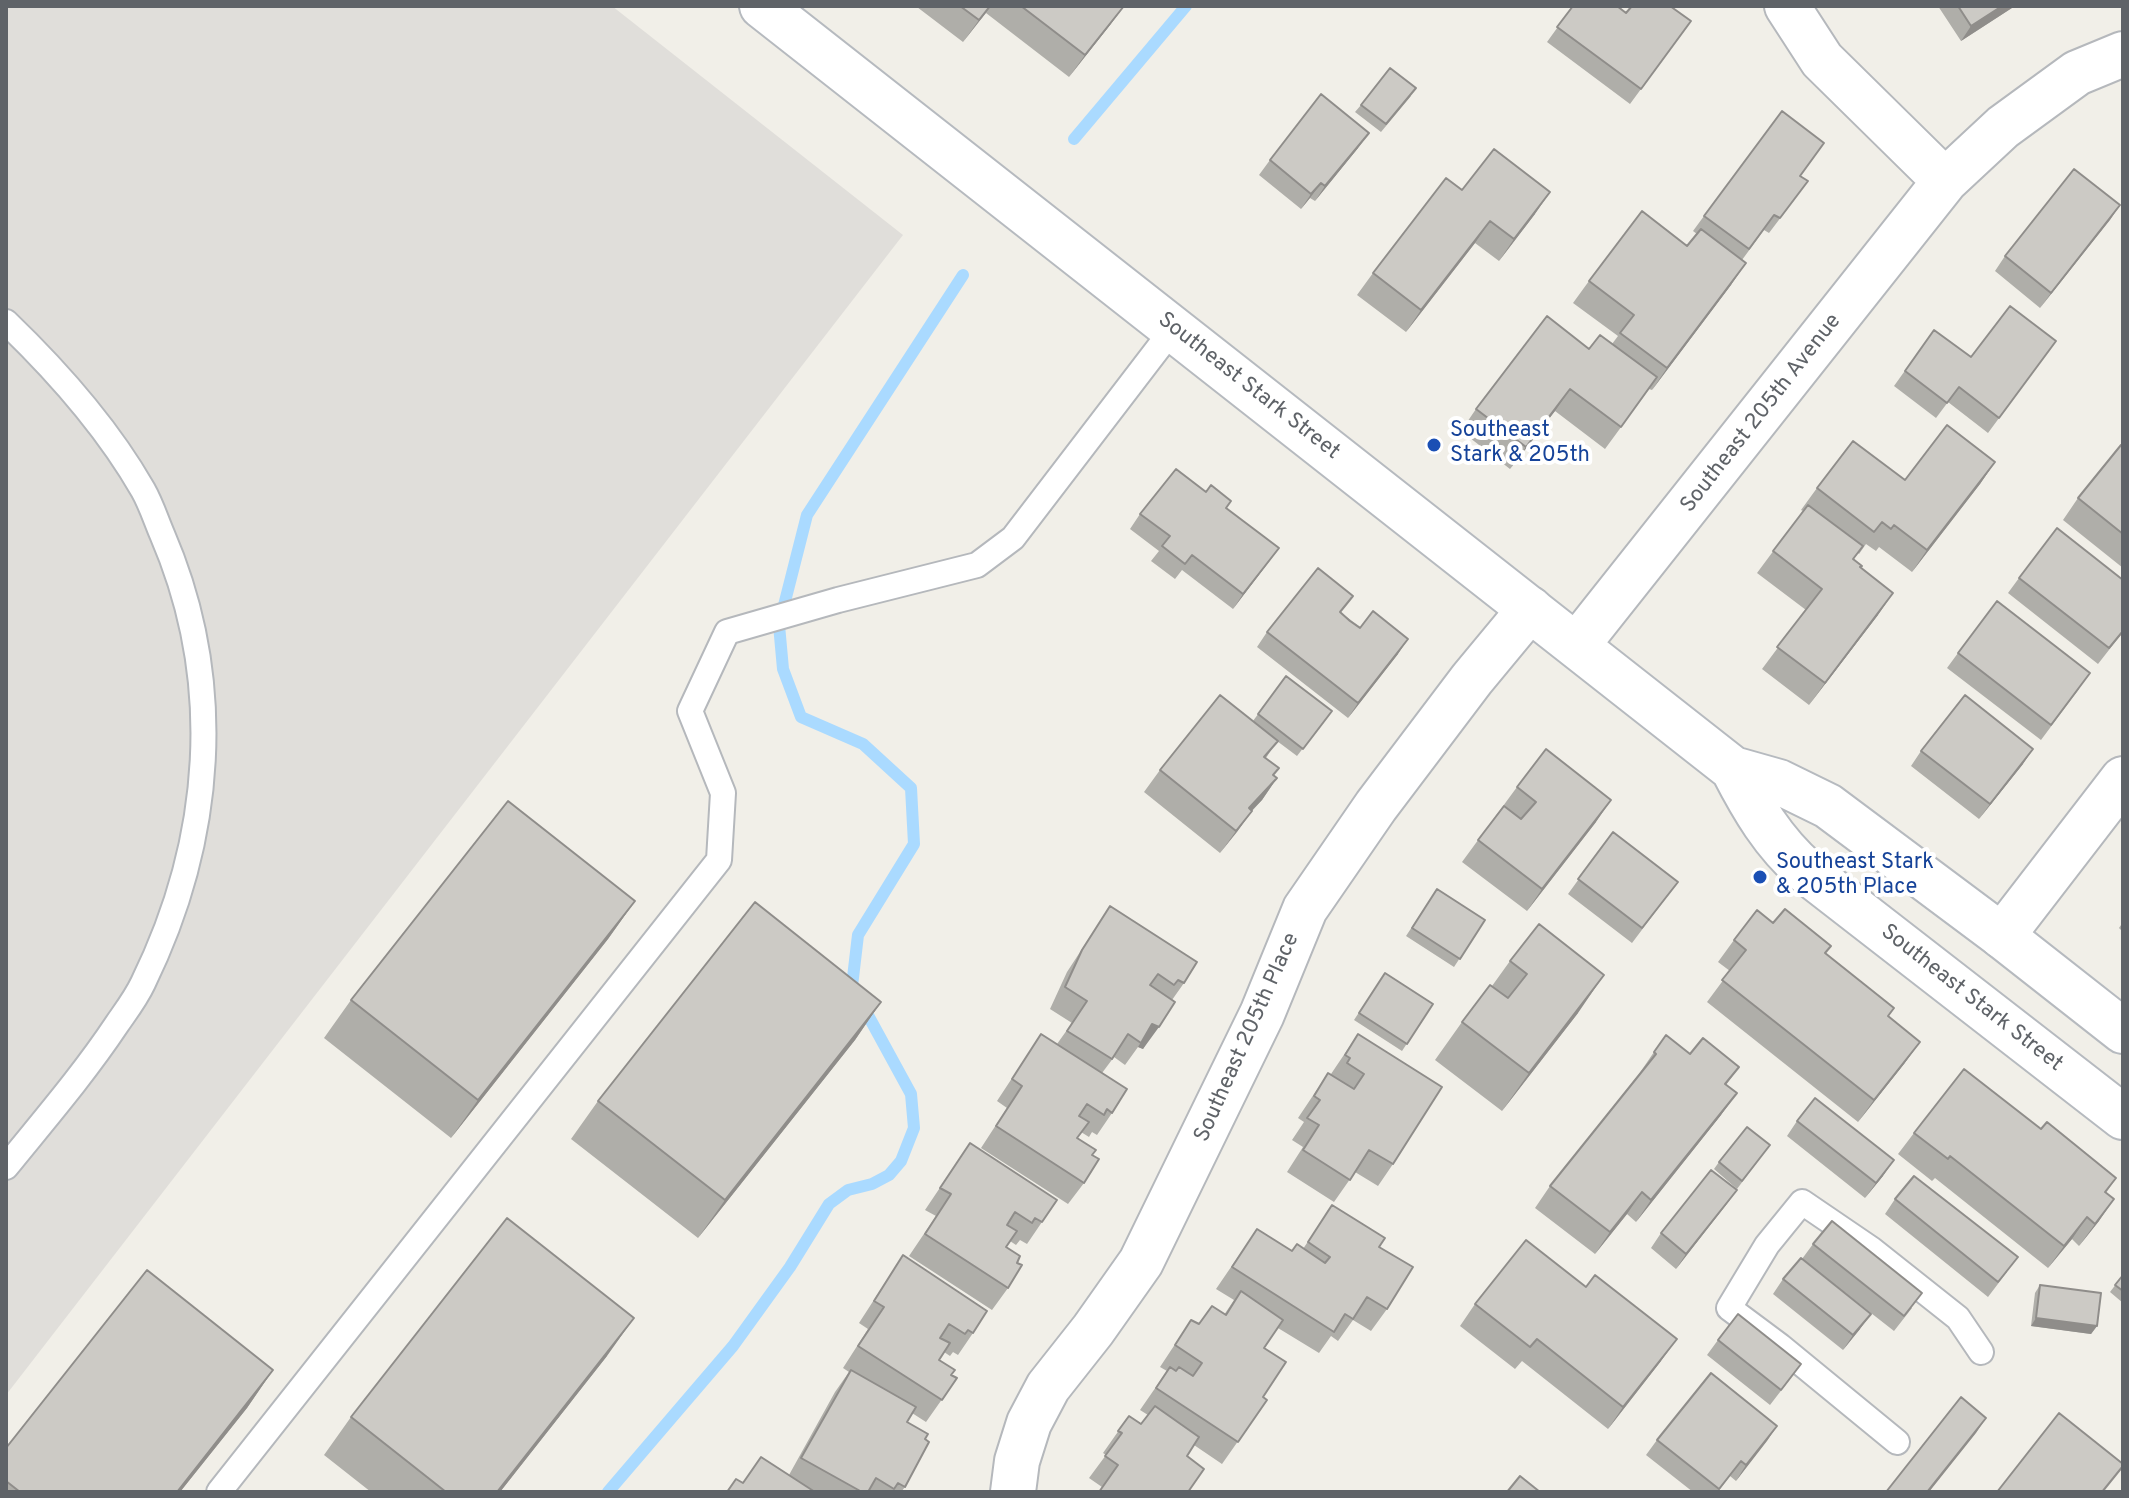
<!DOCTYPE html>
<html>
<head>
<meta charset="utf-8">
<style>
  body { margin:0 }
  #map { position:relative; width:2129px; height:1498px; overflow:hidden; background:#f1efe8; font-family:Overpass,sans-serif }
  canvas { display:block }
  .frame { position:absolute; inset:0; border:8px solid #5f6368; pointer-events:none }
</style>
</head>
<body>
<div id="map">
<canvas width="2129" height="1498"></canvas>
<div class="frame"></div>
</div>
<script>
const context = document.querySelector('canvas').getContext('2d');
context.lineJoin = 'round';
function fillPath(path, color) { context.fillStyle = color; context.fill(path, 'evenodd'); }
function stroke(path, color, width, dash) { context.strokeStyle = color; context.lineWidth = width; context.lineCap = dash ? 'butt' : 'round'; context.setLineDash(dash || []); context.stroke(path); }
function drawText(font, color, halo, rows, align = 'center') {
  context.font = font + ' Overpass,sans-serif'; context.lineWidth = 8; context.setLineDash([]); context.textBaseline = 'middle'; context.strokeStyle = halo; context.fillStyle = color; for (const [text, x, y, turn = 0] of rows) {
    context.save(); context.translate(x, y); context.rotate((+turn || 0) * Math.PI / 180); context.textAlign = isNaN(turn) ? turn : align; if (halo) context.strokeText(text, 0, 0); context.fillText(text, 0, 0); context.restore();
  }
}
const industrial = new Path2D(`
  M6,6H612L903,235L6,1395Z`);
const stream = new Path2D(`
  M1074,139L1186,6
  M608,1492L733,1346L790,1267L829,1204L848,1190L872,1184L889,1175L901,1161L914,1128L911,1094L852,986L858,935L914,844L911,788L863,744L801,717L783,669L779,625L807,515L963,275`);
const lane = new Path2D(`
  M6,322C58,372 107,427 143,490C151,504 156,520 162,534C226,682 213,840 143,983C136,998 126,1011 117,1024C83,1075 44,1120 6,1167
  M1897,1442L1780,1346L1729,1308L1767,1245L1802,1202L1871,1249L1958,1318L1981,1352
  M219,1492L719,860L723,793L690,711L727,632L838,600L977,565L1013,538L1173,329`);
const street = new Path2D(`
  M1787,6L1822,60L1945,181
  M1577,645L1945,181L2003,127L2077,73L2123,54
  M2002,936L2123,779
  M1013,1492L1017,1461L1029,1423L1048,1387L1093,1330L1141,1262L1262,1014L1305,909L1376,806L1472,679L1530,609`);
const secondary = new Path2D(`
  M762,6L1733,769L1779,782L1828,806L2002,936L2123,1031
  M1733,769C1753,808 1773,842 1806,871L2123,1117`);
const wall = new Path2D(`
  M918,6H1124L1110,25L1069,77L986,13L963,42L917,7Z
  M1573,6L1626,13L1691,21L1630,104L1547,42Z
  M1938,6H2015L1961,41Z
  M1411,96L1381,132L1355,112L1361,105Z
  M1358,148L1315,201L1310,198L1301,209L1259,175L1270,160Z
  M1801,176L1797,196L1769,233L1764,230L1742,260L1731,285L1652,390L1649,389L1605,449L1555,411L1510,469L1461,431L1476,409L1589,349L1612,344L1618,336L1573,303L1589,281L1687,246L1697,234L1693,231L1704,216Z
  M1462,190L1535,214L1499,261L1475,243L1406,332L1357,295L1373,273Z
  M2120,205L2040,308L1995,271L2005,256Z
  M1934,330L1971,357L2056,341L1988,433L1948,402L1936,418L1894,386Z
  M2123,446V568L2063,520L2078,498Z
  M1995,462L1980,484L1912,572L1879,547L1876,551L1866,544L1859,554L1858,553L1854,559L1860,567L1878,615L1809,705L1762,669L1806,610L1757,573L1803,511L1801,510L1817,488L1905,480Z
  M1226,508L1279,548L1233,609L1182,570L1175,579L1151,561L1159,551L1130,529L1140,514Z
  M2019,578L2123,580V632L2098,664L2008,593Z
  M1341,613L1398,654L1348,718L1257,647L1267,632Z
  M1958,653L2079,689L2041,740L1947,668Z
  M1286,676L1332,711L1297,756L1277,741L1266,758L1274,775L1277,778L1262,800L1252,811L1220,853L1144,792L1160,770L1253,721Z
  M1921,751L2023,764L1979,819L1911,766Z
  M1517,787L1596,822L1527,911L1462,862Z
  M1613,832L1678,882L1632,943L1568,894Z
  M1437,889L1485,920L1454,967L1406,936Z
  M635,901L608,939L451,1138L324,1038L351,1000Z
  M1110,906L1184,983L1172,1000L1143,1049L1138,1047L1125,1065L1114,1057L1102,1073L1112,1113L1097,1135L1092,1132L1089,1137L1081,1132L1077,1138L1092,1155L1084,1183L1068,1204L981,1148L1007,1108L997,1101L1041,1034L1057,1044L1072,1023L1050,1009L1067,972Z
  M2123,922V932L2119,928Z
  M1773,923L1826,954L1888,1017L1920,1042L1904,1064L1858,1122L1707,1002L1730,971L1718,962L1734,940Z
  M1510,961L1578,1013L1502,1111L1435,1060L1462,1022L1492,986Z
  M1385,973L1433,1004L1402,1051L1354,1020Z
  M881,1002L855,1040L698,1238L571,1139L598,1101Z
  M1358,1034L1393,1164L1378,1186L1355,1172L1334,1202L1287,1172L1303,1147L1292,1140L1304,1122L1298,1118L1328,1073L1331,1074Z
  M1654,1052L1690,1054L1739,1067L1726,1085L1721,1115L1636,1222L1627,1214L1595,1254L1535,1208L1550,1186L1639,1074Z
  M1797,1121L1883,1176L1865,1198L1787,1136Z
  M2041,1129L2116,1178L2106,1193L2099,1221L2079,1246L2072,1239L2048,1268L1935,1178L1932,1181L1898,1154L1914,1133Z
  M970,1143L1057,1200L1027,1244L1020,1240L1016,1245L1010,1241L1006,1247L1017,1263L1008,1288L992,1310L909,1256L936,1216L925,1210Z
  M1770,1145L1737,1189L1714,1169L1719,1162Z
  M1737,1190L1676,1269L1651,1248L1661,1233Z
  M1895,1199L2007,1272L1988,1297L1885,1214Z
  M1332,1205L1379,1247L1387,1309L1371,1331L1353,1320L1338,1341L1331,1336L1319,1353L1278,1328L1264,1348L1263,1397L1267,1400L1222,1464L1194,1445L1102,1487L1089,1478L1106,1455L1103,1453L1129,1416L1141,1424L1148,1415L1140,1410L1167,1371L1160,1367L1191,1320L1199,1324L1224,1315L1234,1300L1216,1289L1257,1229L1292,1251L1303,1249Z
  M1813,1244L1912,1308L1894,1331L1802,1259Z
  M903,1255L973,1333L958,1355L953,1352L950,1356L944,1352L939,1360L951,1375L957,1378L926,1422L912,1413L907,1422L905,1487L901,1492H726L736,1479L743,1483L761,1457L789,1475L835,1392L849,1372L843,1368L868,1329L859,1323Z
  M2123,1275V1303L2110,1292Z
  M1783,1279L1860,1329L1843,1350L1773,1294Z
  M2040,1285L2097,1326L2091,1334L2031,1326L2035,1293Z
  M1475,1304L1661,1361L1608,1429L1522,1361L1515,1369L1460,1326Z
  M1718,1340L1790,1379L1770,1405L1707,1355Z
  M607,1356L500,1492H371L324,1455L351,1417Z
  M273,1370L247,1408L180,1492H6V1448Z
  M1777,1426L1736,1481L1730,1476L1718,1492H1693L1646,1455L1657,1440Z`);
const shadedWall = new Path2D(`
  M990,6H991L963,42L979,20Z
  M1124,6L1110,25L1069,77L1085,55Z
  M2002,6H2015L1961,41L1971,26Z
  M1369,133L1358,148L1315,201L1325,186Z
  M1321,183L1310,198L1301,209L1311,194Z
  M1550,192L1535,214L1499,261L1514,239Z
  M2120,205L2110,220L2040,308L2051,293Z
  M1490,221L1475,243L1406,332L1421,310Z
  M1746,263L1731,285L1652,390L1667,368Z
  M1570,389L1555,411L1510,469L1526,447Z
  M1995,462L1980,484L1912,572L1927,550Z
  M1279,548L1268,563L1233,609L1243,594Z
  M1893,593L1878,615L1809,705L1825,683Z
  M1408,639L1398,654L1348,718L1358,703Z
  M2033,749L2023,764L1979,819L1990,804Z
  M1277,778L1262,800L1233,830L1249,808Z
  M1611,800L1596,822L1527,911L1542,889Z
  M1252,811L1237,832L1220,853L1236,831Z
  M635,901L608,939L451,1138L478,1100Z
  M1604,975L1578,1013L1502,1111L1529,1073Z
  M881,1002L855,1040L698,1238L725,1200Z
  M1152,1024L1159,1027L1143,1049L1138,1047Z
  M1920,1042L1904,1064L1858,1122L1874,1100Z
  M1737,1093L1721,1115L1636,1222L1651,1200Z
  M1894,1160L1883,1176L1865,1198L1876,1183Z
  M1737,1190L1726,1205L1676,1269L1686,1254Z
  M1642,1192L1627,1214L1595,1254L1610,1232Z
  M2114,1199L2099,1221L2079,1246L2095,1224Z
  M2087,1217L2072,1239L2048,1268L2064,1246Z
  M1871,1314L1860,1329L1843,1350L1853,1335Z
  M634,1318L607,1356L500,1492H497Z
  M2036,1318L2097,1326L2091,1334L2031,1326Z
  M1677,1339L1661,1361L1608,1429L1623,1407Z
  M273,1370L247,1408L180,1492H177Z
  M1986,1418L1976,1433L1929,1492H1927Z
  M1777,1426L1767,1441L1736,1481L1746,1465Z`);
const building = new Path2D(`
  M960,6H990L979,20Z
  M1021,6H1124L1085,55Z
  M1573,6H1617L1626,13L1632,6H1670L1691,21L1641,89L1557,27Z
  M1958,6H2002L1971,26Z
  M1390,68L1416,88L1386,124L1361,105Z
  M1321,94L1369,133L1325,186L1321,183L1311,194L1270,160Z
  M1782,111L1824,143L1800,176L1808,181L1780,218L1774,215L1749,249L1704,216Z
  M1494,149L1550,192L1514,239L1490,221L1421,310L1373,273L1446,178L1462,190Z
  M2074,169L2120,205L2051,293L2005,256Z
  M1642,211L1687,246L1701,229L1746,263L1667,368L1620,333L1634,315L1589,281Z
  M2010,306L2056,341L1999,418L1959,387L1947,403L1905,371L1934,330L1971,357Z
  M1547,316L1589,349L1600,335L1657,377L1621,427L1570,389L1526,447L1476,409Z
  M1947,425L1995,462L1927,550L1894,525L1891,529L1882,522L1874,532L1817,488L1853,441L1905,480Z
  M2121,445L2123,446V534L2078,498Z
  M1176,469L1206,492L1211,485L1231,501L1226,508L1279,548L1243,594L1192,555L1185,564L1162,546L1170,536L1140,514Z
  M1808,505L1863,546L1853,559L1862,566L1860,567L1893,593L1825,683L1777,647L1822,589L1773,551Z
  M2057,528L2123,580V631L2109,648L2019,578Z
  M1318,568L1353,596L1340,612L1350,621L1360,628L1373,611L1408,639L1358,703L1267,632Z
  M1997,601L2090,673L2051,725L1958,653Z
  M1286,676L1332,711L1303,749L1258,714Z
  M1220,695L1278,741L1264,757L1279,768L1273,775L1277,778L1249,808L1252,811L1236,831L1160,770Z
  M1965,695L2033,749L1990,804L1921,751Z
  M1546,749L1611,800L1542,889L1478,840L1504,806L1521,819L1536,802L1517,787Z
  M508,801L635,901L478,1100L351,1000Z
  M1613,832L1678,882L1642,928L1578,879Z
  M1437,889L1485,920L1460,959L1412,928Z
  M755,902L881,1002L725,1200L598,1101Z
  M1110,906L1197,962L1184,983L1178,980L1174,985L1158,974L1150,985L1175,1002L1159,1027L1152,1024L1141,1043L1128,1034L1112,1059L1067,1031L1087,1001L1065,987L1082,950Z
  M1785,909L1831,946L1825,953L1894,1008L1888,1016L1920,1042L1874,1100L1722,980L1746,950L1734,940L1757,910L1773,923Z
  M1539,924L1604,975L1529,1073L1462,1022L1490,985L1508,998L1527,974L1510,961Z
  M1385,973L1433,1004L1407,1044L1359,1013Z
  M1041,1034L1127,1089L1112,1113L1107,1109L1104,1115L1087,1104L1079,1116L1089,1122L1077,1138L1096,1150L1092,1155L1099,1159L1084,1183L996,1126L1022,1086L1012,1079Z
  M1358,1034L1442,1087L1393,1164L1369,1150L1350,1180L1303,1150L1319,1125L1307,1118L1320,1100L1314,1096L1328,1073L1354,1089L1364,1074L1347,1063L1350,1058L1345,1055Z
  M1666,1035L1690,1054L1703,1038L1739,1067L1725,1084L1737,1093L1651,1200L1642,1192L1610,1232L1550,1186L1656,1054L1654,1052Z
  M1964,1069L2041,1129L2047,1122L2116,1178L2105,1192L2114,1199L2095,1224L2087,1217L2064,1246L1950,1156L1948,1159L1914,1133Z
  M1815,1098L1894,1160L1876,1183L1797,1121Z
  M1747,1127L1770,1145L1742,1181L1719,1162Z
  M970,1143L1057,1200L1042,1222L1035,1218L1032,1223L1015,1212L1007,1225L1017,1231L1006,1247L1020,1256L1017,1263L1022,1265L1008,1288L925,1234L951,1194L940,1188Z
  M1711,1170L1737,1190L1686,1254L1661,1233Z
  M1914,1176L2018,1257L1998,1282L1895,1199Z
  M1332,1205L1385,1238L1379,1247L1413,1267L1387,1309L1367,1297L1353,1319L1345,1314L1334,1332L1232,1267L1257,1229L1292,1251L1297,1244L1325,1263L1330,1257L1308,1242Z
  M507,1218L634,1318L497,1492H446L351,1417Z
  M1832,1221L1922,1293L1904,1316L1813,1244Z
  M1526,1240L1586,1287L1595,1275L1677,1339L1623,1407L1537,1339L1530,1347L1475,1304Z
  M903,1255L987,1311L973,1333L968,1330L965,1334L949,1324L940,1338L950,1343L939,1360L955,1370L951,1375L957,1378L942,1400L858,1346L884,1307L874,1301Z
  M1801,1258L1871,1314L1853,1335L1783,1279Z
  M147,1270L273,1370L177,1492H20L6,1481V1448Z
  M2123,1275V1291L2115,1285Z
  M2040,1285L2101,1293L2097,1326L2036,1318Z
  M1241,1291L1283,1320L1264,1348L1286,1362L1263,1397L1267,1400L1238,1442L1156,1388L1170,1367L1176,1371L1179,1367L1193,1376L1202,1363L1175,1345L1191,1320L1199,1324L1212,1306L1226,1315Z
  M1738,1314L1801,1364L1781,1390L1718,1340Z
  M851,1370L916,1407L907,1422L928,1434L925,1439L929,1442L905,1487L898,1483L894,1489L876,1478L868,1492H862L801,1458Z
  M1711,1373L1777,1426L1746,1465L1741,1461L1719,1489L1657,1440Z
  M1961,1397L1986,1418L1927,1492H1886Z
  M1155,1406L1199,1437L1187,1456L1204,1469L1188,1492H1099L1118,1465L1105,1456L1122,1433L1118,1431L1129,1416L1141,1424Z
  M2059,1413L2123,1464V1466L2102,1492H1997Z
  M761,1457L815,1492H727L736,1479L743,1483Z
  M1520,1476L1540,1492H1507Z`);
const markers = [
  [1434,445,8,"#1a4fb4"],
  [1760,877,8,"#1a4fb4"]
];
const streetNames = [
  ["Southeast Stark Street",1248,387,38],
  ["Southeast 205th Avenue",1762,414,-52],
  ["Southeast Stark Street",1971,999,38],
  ["Southeast 205th Place",1248,1038,-66]
];
const transitNames = [
  ["Southeast",1450,432],
  ["Stark & 205th",1450,457],
  ["Southeast Stark",1776,864],
  ["& 205th Place",1776,889]
];
fillPath(industrial, '#e0deda');
stroke(stream, '#aadaff', 12);
stroke(lane, '#b5b8bc', 28);
stroke(street, '#b5b8bc', 48);
stroke(secondary, '#b6babf', 48);
stroke(lane, '#fff', 24);
stroke(street, '#fff', 44);
stroke(secondary, '#fff', 44);
fillPath(wall, '#afaea9');
fillPath(shadedWall, '#8f8d8a');
fillPath(building, '#cccac5');
stroke(building, '#8f8d8a', 2);
for (const [x, y, r, color] of markers) { const dot = new Path2D(); dot.arc(x, y, r, 0, 2 * Math.PI); context.fillStyle = color; context.fill(dot); stroke(dot, '#fff', 3); }
drawText('22px', '#5f6368', '#fff', streetNames);
drawText('22px', '#164399', '#fff', transitNames, 'left');
</script>
</body>
</html>
